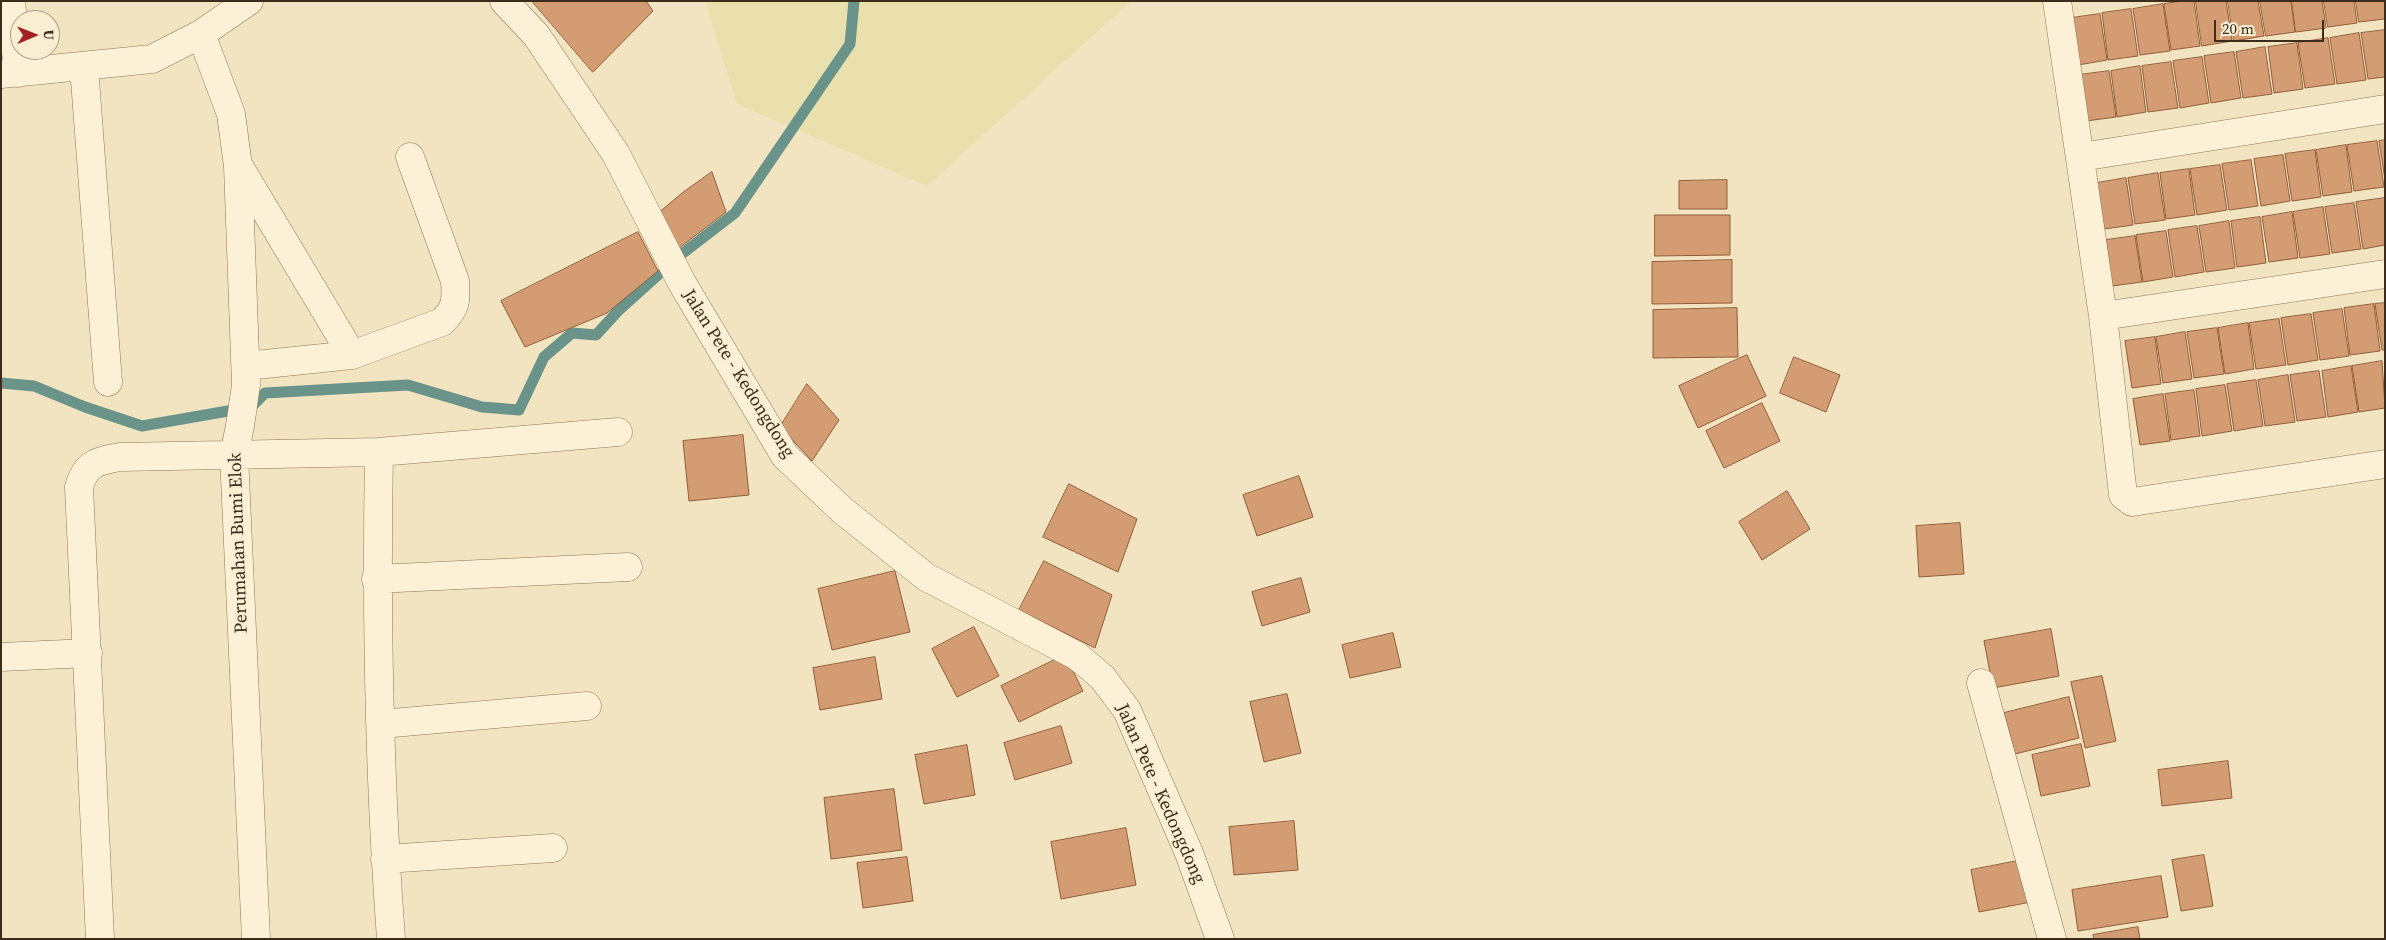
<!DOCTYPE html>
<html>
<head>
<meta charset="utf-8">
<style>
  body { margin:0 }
  #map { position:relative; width:2386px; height:940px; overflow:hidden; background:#f2e4c1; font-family:"Source Serif 4",serif }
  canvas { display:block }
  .frame { position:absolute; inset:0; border:2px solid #3c2c1c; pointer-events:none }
  .north { position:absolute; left:10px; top:10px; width:50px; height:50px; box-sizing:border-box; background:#f9eed2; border:1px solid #ada089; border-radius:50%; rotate:89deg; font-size:14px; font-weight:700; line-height:20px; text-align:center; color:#3c2c1c }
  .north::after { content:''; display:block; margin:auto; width:18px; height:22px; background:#a42020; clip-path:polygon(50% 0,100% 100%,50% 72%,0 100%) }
  .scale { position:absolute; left:2214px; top:20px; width:110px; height:22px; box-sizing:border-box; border:2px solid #3c2c1c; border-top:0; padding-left:6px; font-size:15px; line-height:18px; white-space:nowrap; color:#3c2c1c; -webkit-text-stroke:4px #f9eed2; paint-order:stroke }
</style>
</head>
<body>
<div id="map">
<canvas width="2386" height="940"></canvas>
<div class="frame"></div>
<div class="north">U</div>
<div class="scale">20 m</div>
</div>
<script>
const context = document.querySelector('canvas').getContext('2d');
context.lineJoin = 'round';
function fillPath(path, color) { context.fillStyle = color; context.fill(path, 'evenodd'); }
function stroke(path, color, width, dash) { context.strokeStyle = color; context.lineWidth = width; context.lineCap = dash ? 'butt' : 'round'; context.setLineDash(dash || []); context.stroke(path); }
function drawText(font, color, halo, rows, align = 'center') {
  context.font = font + ' "Source Serif 4",serif'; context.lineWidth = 4; context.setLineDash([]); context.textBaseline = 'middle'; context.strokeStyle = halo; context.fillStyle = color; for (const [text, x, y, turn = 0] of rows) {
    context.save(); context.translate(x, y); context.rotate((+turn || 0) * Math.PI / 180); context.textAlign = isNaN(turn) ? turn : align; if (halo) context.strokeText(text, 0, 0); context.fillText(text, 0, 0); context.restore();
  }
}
const farmland = new Path2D(`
  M705,1H1131L927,186L737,104Z`);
const stream = new Path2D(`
  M674,260L735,213L850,44L854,1
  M1,383L34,386L85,407L142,426L251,407L265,393L408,385L482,407L519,410L544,357L572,333L596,335L618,311L658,275`);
const building = new Path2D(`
  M532,1H646L653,11L593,72Z
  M2183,1H2194L2200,46L2171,50L2164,4Z
  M2196,1H2226L2232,41L2202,46Z
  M2228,1H2258L2264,36L2234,41Z
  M2260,1H2291L2295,32L2266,36Z
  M2292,1H2322L2326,28L2296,32Z
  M2324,1H2354L2357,23L2328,27Z
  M2356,1H2385V19L2359,22Z
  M2163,4L2170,51L2140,55L2133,9Z
  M2131,9L2138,56L2108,60L2102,13Z
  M2100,14L2107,60L2078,65L2071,18Z
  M2385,30V77L2368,79L2361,33Z
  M2359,33L2366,80L2337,84L2330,38Z
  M2328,38L2335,84L2305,88L2298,43Z
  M2297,43L2303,89L2274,93L2268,47Z
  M2265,47L2272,94L2243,98L2236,52Z
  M2234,52L2241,98L2211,103L2204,56Z
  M2202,57L2209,103L2180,108L2173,61Z
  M2171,62L2178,108L2148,112L2142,66Z
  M2140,66L2146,112L2117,117L2111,71Z
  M2109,71L2116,117L2086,121L2079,75Z
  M2385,140V180L2379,141Z
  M2377,141L2384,187L2354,191L2347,145Z
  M2346,145L2352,192L2323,196L2316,150Z
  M2315,150L2321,197L2292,201L2285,154Z
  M2283,155L2290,201L2261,206L2254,159Z
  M2251,160L2258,206L2229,210L2222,164Z
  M2220,165L2227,210L2197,215L2190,169Z
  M2189,169L2195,215L2166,219L2160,173Z
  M712,172L726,212L674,252L656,215L682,193Z
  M2158,173L2165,220L2135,224L2128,178Z
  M2126,178L2133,225L2104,229L2097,183Z
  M1727,180V209H1679V181Z
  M2385,198V245L2363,249L2356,202Z
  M2354,203L2361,249L2332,253L2325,207Z
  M2323,207L2330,254L2300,258L2293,212Z
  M2292,212L2298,258L2269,262L2262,217Z
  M1655,215H1730V255L1655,256Z
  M2260,217L2266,263L2237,267L2231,221Z
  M2229,221L2235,268L2206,272L2199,226Z
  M2197,226L2204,272L2175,277L2168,230Z
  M2166,231L2173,277L2143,282L2136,235Z
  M638,232L658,271L607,313L525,347L501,301Z
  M2135,236L2142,282L2112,286L2106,240Z
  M1732,260V303L1652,304V262Z
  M2385,303V350H2382L2375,304Z
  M2374,304L2380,351L2350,355L2344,308Z
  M1737,308L1738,357L1653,358V310Z
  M2342,309L2349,356L2320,360L2313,313Z
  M2311,314L2318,360L2288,365L2281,318Z
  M2279,319L2286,365L2256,369L2249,323Z
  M2248,323L2254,369L2225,374L2218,328Z
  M2217,328L2224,374L2194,378L2187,332Z
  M2185,332L2192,379L2163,383L2156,337Z
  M2155,337L2161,384L2132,388L2125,341Z
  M1747,355L1766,396L1698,428L1679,386Z
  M1794,357L1840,375L1826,412L1780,393Z
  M2382,361L2385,408L2359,412L2352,366Z
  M2351,366L2358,412L2328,417L2322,371Z
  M2319,371L2326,417L2297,421L2290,375Z
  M2288,375L2295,422L2265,426L2258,380Z
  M2256,380L2263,426L2234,431L2227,384Z
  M807,384L839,420L812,461L780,427Z
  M2225,385L2232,431L2202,436L2196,389Z
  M2194,390L2200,436L2171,440L2165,394Z
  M2163,394L2170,441L2140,445L2133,399Z
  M1762,403L1780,441L1724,468L1706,431Z
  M743,435L749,495L689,501L683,441Z
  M1299,476L1313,517L1257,536L1243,495Z
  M1069,484L1137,519L1118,572L1043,537Z
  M1787,491L1810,529L1762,560L1739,522Z
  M1960,523L1964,574L1919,577L1916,526Z
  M1044,561L1112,595L1095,648L1019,610Z
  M895,571L910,632L832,650L818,589Z
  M1301,578L1310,612L1262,626L1252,592Z
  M974,627L999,676L957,697L932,649Z
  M2051,629L2059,676L1993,688L1984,641Z
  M1393,633L1401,667L1350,678L1342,645Z
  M1065,655L1083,691L1019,722L1001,686Z
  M875,657L882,699L820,710L813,668Z
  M2102,676L2116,741L2085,748L2071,682Z
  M1287,694L1301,753L1264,762L1250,702Z
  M2069,697L2079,738L2015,754L2004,713Z
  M1061,726L1072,763L1015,780L1004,743Z
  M2081,744L2090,786L2041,796L2032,755Z
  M967,745L975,795L924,804L915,755Z
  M2228,761L2232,798L2162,806L2158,770Z
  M894,789L902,850L831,859L824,798Z
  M1294,821L1298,870L1234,875L1229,827Z
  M1126,828L1136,885L1061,899L1051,842Z
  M2204,855L2213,906L2181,911L2172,860Z
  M907,857L913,901L863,908L857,863Z
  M2023,860L2031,902L1979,912L1971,870Z
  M2161,876L2168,917L2078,931L2072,890Z
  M2138,927L2140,939H2094L2093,935Z`);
const minor = new Path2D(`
  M11,1L18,73
  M504,1L536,35L616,154L682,283L785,456L842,510L926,577L1077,656L1102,677L1127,710L1189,853L1220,939
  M2057,1L2103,316L2123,495L2132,502L2385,464
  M201,34L231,114L238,166L246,385L240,426L234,455L256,939
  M84,67L108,382
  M1,74L152,59L201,34L249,1
  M2081,157L2385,109
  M240,168L352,355
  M2103,316L2385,274
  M246,366L352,355L442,322C457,307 456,301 455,281L410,157
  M379,452L618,432
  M376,579L628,567
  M1,657L88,653
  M1981,683L2052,939
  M381,724L587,706
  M385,859L553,848
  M100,939L79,487C86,463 97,461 120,457L379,452C376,614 379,777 391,939`);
const streetNames = [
  ["Jalan Pete - Kedongdong",738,374,58],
  ["Perumahan Bumi Elok",239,543,-92],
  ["Jalan Pete - Kedongdong",1160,794,66]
];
fillPath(farmland, '#e9e0ae');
stroke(stream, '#6a948a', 11);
fillPath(building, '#d49c73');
stroke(building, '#905d3a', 1);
stroke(minor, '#8e7557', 29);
stroke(minor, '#fcf1d6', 28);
drawText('18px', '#3c2c1c', '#f9eed2', streetNames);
</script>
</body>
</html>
